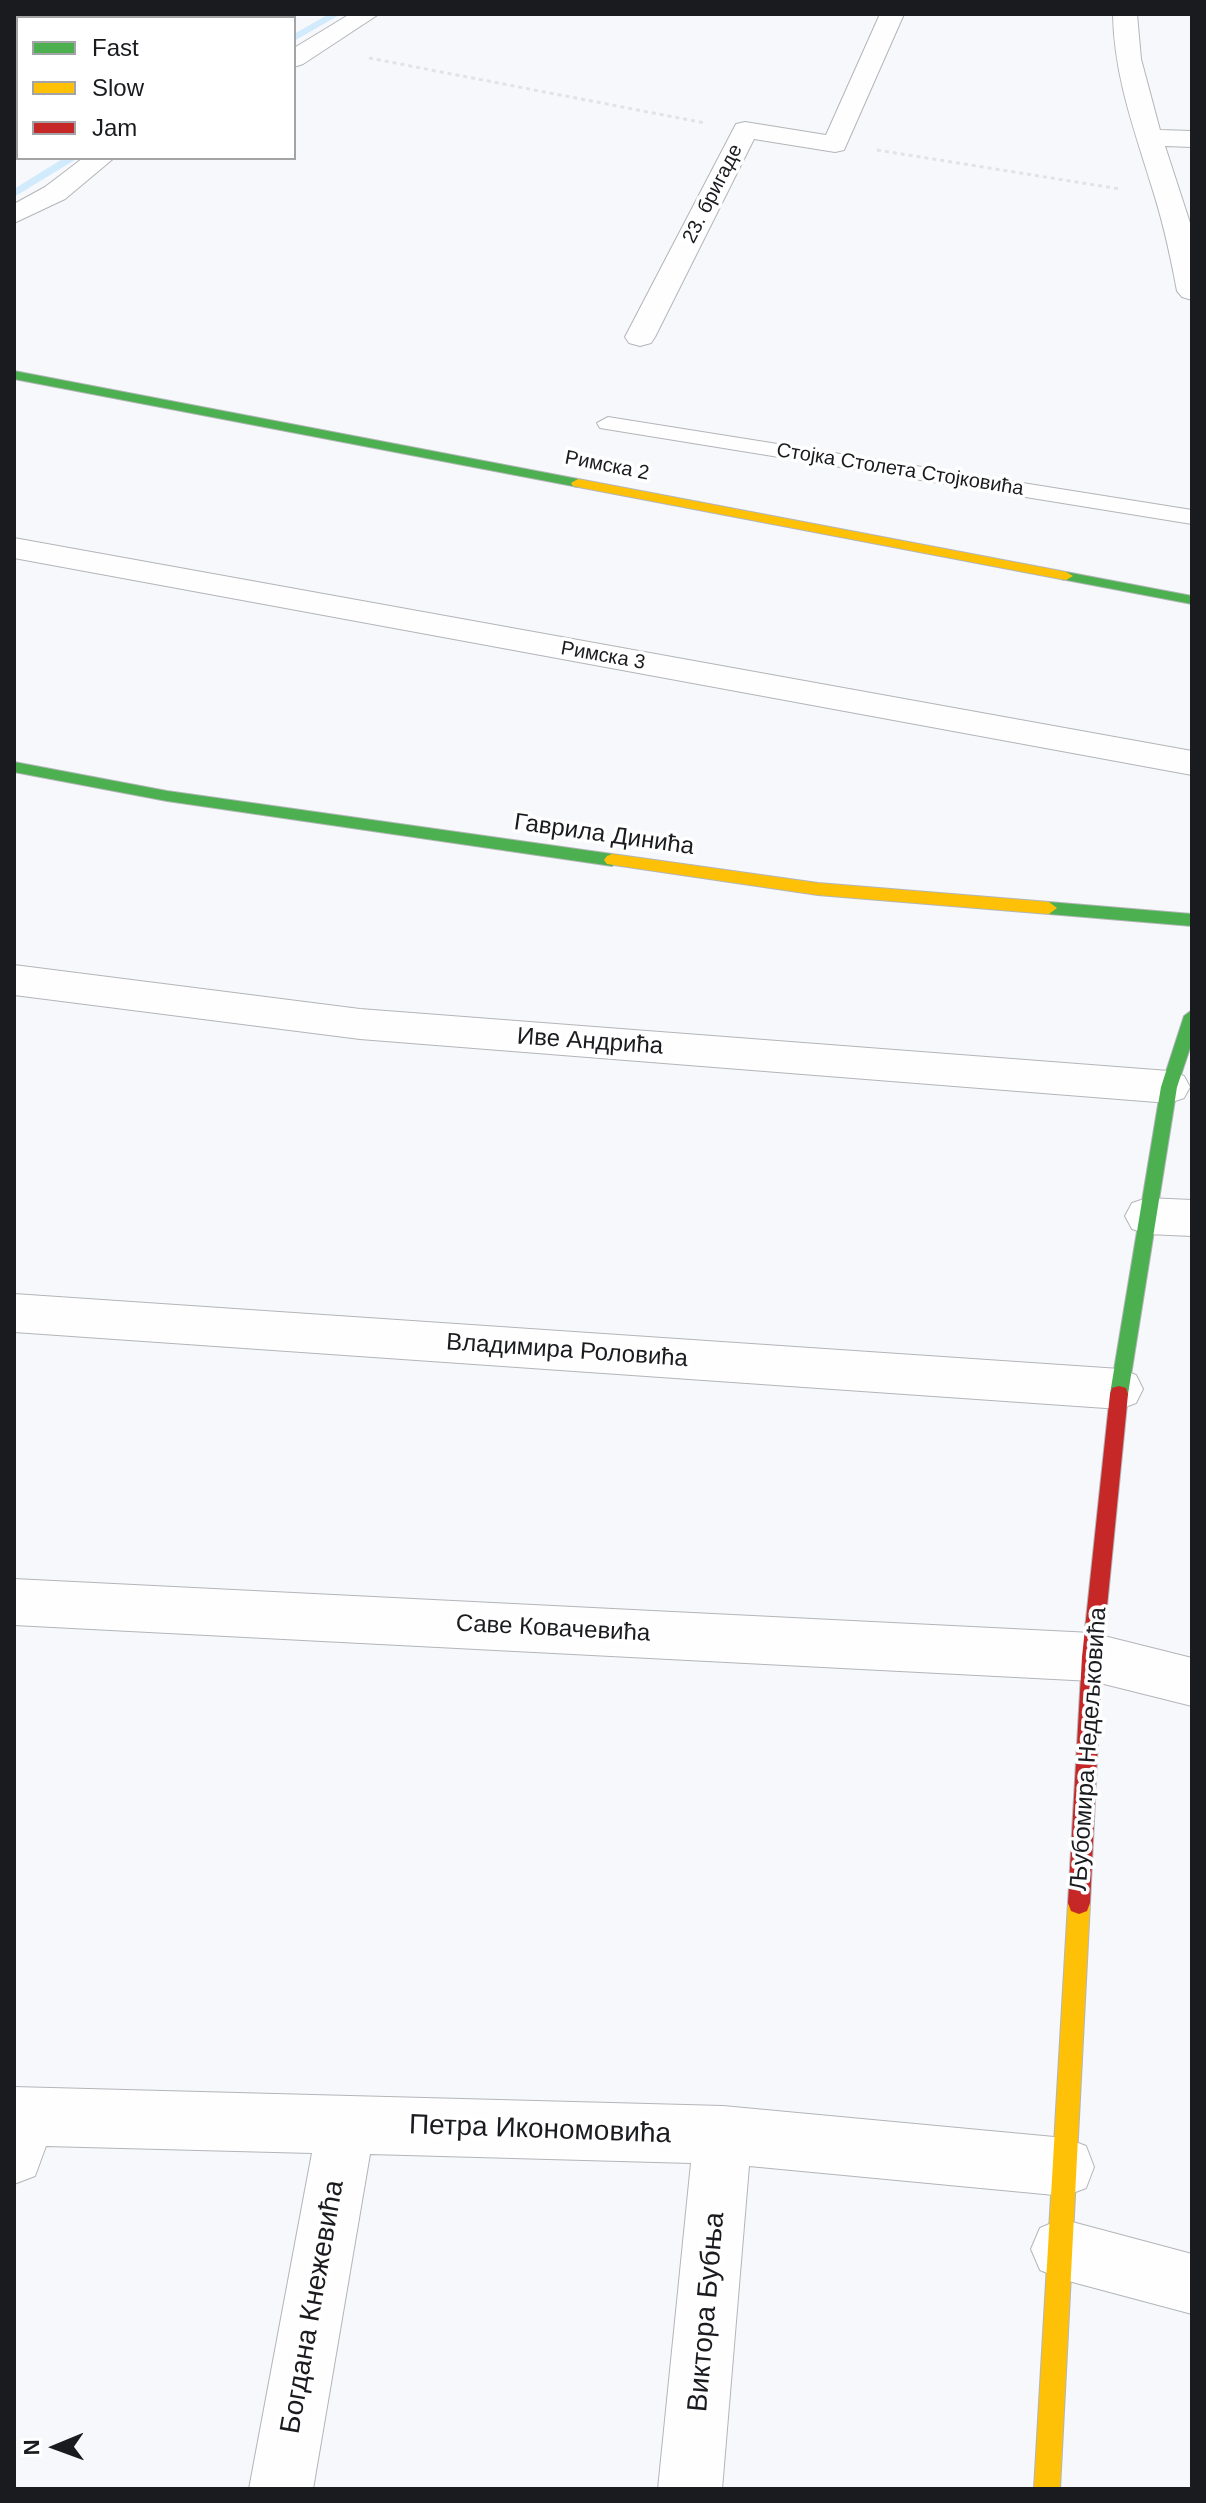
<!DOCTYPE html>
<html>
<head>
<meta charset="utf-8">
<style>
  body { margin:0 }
  #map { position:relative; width:1206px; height:2503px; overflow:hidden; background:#f6f8fb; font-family:Helvetica,sans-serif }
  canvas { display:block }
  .frame { position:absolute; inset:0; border:16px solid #1a1b1f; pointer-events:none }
  .legend { position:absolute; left:16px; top:16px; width:280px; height:144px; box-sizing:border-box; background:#fff; border:2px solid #a3a4a5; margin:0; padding:10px 14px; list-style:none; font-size:24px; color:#1a1b1f }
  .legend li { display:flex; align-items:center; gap:16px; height:40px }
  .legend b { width:40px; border:2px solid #a3a4a5 }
  .north { position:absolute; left:16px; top:2407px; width:80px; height:80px; -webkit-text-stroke:6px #fff; paint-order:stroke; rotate:269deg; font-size:22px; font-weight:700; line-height:32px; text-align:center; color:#1a1b1f }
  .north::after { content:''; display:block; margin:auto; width:28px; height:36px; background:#1a1b1f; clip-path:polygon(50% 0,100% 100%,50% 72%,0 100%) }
</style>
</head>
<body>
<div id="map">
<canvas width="1206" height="2503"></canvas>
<div class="frame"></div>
<ul class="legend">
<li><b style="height:10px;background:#4caf50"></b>Fast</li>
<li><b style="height:10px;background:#ffc107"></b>Slow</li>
<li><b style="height:10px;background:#c62828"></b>Jam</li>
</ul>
<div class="north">N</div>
</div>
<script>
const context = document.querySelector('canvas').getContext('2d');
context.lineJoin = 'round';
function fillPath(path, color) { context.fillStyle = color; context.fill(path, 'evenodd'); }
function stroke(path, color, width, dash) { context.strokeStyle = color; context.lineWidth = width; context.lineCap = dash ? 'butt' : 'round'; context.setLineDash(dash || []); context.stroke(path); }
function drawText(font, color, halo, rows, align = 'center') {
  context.font = font + ' Helvetica,sans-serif'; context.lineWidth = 7; context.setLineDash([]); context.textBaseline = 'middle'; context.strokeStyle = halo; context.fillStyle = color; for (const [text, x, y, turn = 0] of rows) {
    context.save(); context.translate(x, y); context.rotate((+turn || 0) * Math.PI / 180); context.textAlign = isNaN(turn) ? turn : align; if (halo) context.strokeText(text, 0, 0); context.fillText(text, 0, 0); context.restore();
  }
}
const stream = new Path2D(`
  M329,14H341L294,41V34Z
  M64,158H78L14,197V189Z`);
const path = new Path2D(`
  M49,14L93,18
  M369,58L705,123
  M877,150L1120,189`);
const lane = new Path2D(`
  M608,417L1192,510V524L600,428L597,423Z`);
const street = new Path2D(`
  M350,14H379L303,64L294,67V48Z
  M880,14H904L844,150L835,152L754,139L655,337L651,343L640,346L629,343L625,337L736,124L745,122L826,135Z
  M1113,14H1137L1141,59L1160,130L1192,131V147L1165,146L1192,229V300L1182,297L1177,291C1171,259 1164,226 1154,194C1136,134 1114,78 1113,14Z
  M83,158H114L65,199L14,223V204L45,187Z
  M14,538L1192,751V775L14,558Z
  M14,965L360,1009L1169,1071L1184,1076L1190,1087L1184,1098L1169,1103L360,1039L14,995Z
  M1147,1198L1192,1200V1236L1147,1234L1132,1229L1125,1216L1132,1203Z
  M14,1294L1120,1369L1136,1375L1143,1389L1136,1403L1120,1409L14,1332Z
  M14,1579L1092,1633L1192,1658V1706L1092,1681L14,1625Z
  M14,2087L723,2106L1065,2138L1086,2146L1094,2167L1086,2188L1065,2196L749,2166L722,2489H658L691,2163L370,2154L313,2489H249L312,2153L46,2146L35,2176L14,2184Z
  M1061,2219L1192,2254V2314L1061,2279L1040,2270L1031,2249L1040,2228Z`);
const fast = new Path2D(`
  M14,371L578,479L585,483L578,487L14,379Z
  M1066,572L1192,596V604L1061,579V573Z
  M14,762L167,791L612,854L620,860L612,866L167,801L14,772Z
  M1049,902L1192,914V926L1049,914L1041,908Z
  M1192,1010V1042L1177,1087L1128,1394L1126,1400L1119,1402L1112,1400L1110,1394L1161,1087L1184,1016Z`);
const slow = new Path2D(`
  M578,479L1066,572L1073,576L1066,580L573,486L571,483Z
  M612,854L818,883L1049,902L1057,908L1049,914L818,895L607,864L604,860L607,856Z
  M1079,1892L1087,1895L1090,1903L1060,2489H1034L1068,1903L1071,1895Z`);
const jam = new Path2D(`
  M1119,1386L1126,1388L1128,1394L1102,1657L1090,1903L1087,1911L1079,1914L1071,1911L1068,1903L1082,1657L1110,1394L1112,1388Z`);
const farStreetnames = [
  ["23. бригаде",713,194,-63],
  ["Римска 2",607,466,11],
  ["Стојка Столета Стојковића",900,470,9],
  ["Римска 3",603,656,10]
];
const streetNames = [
  ["Гаврила Динића",604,835,8],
  ["Иве Андрића",590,1042,4],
  ["Владимира Роловића",567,1351,4],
  ["Саве Ковачевића",553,1629,3],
  ["Љубомира Недељковића",1089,1749,-86]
];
const nearStreetnames = [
  ["Петра Икономовића",540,2130,2],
  ["Богдана Кнежевића",313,2307,-80],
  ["Виктора Бубња",707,2312,-85]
];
fillPath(stream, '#d1eafc');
stroke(lane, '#b3b5b8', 2);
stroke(street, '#b3b5b8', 2);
stroke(fast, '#b3b5b8', 2);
stroke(slow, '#b3b5b8', 2);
stroke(jam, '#b3b5b8', 2);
stroke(path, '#e2e3e4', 3, [4, 4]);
fillPath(lane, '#fefefe');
fillPath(street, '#fefefe');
fillPath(fast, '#4caf50');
fillPath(slow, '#ffc107');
fillPath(jam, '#c62828');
drawText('20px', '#1a1b1f', '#fff', farStreetnames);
drawText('24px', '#1a1b1f', '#fff', streetNames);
drawText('28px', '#1a1b1f', '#fff', nearStreetnames);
</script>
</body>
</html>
